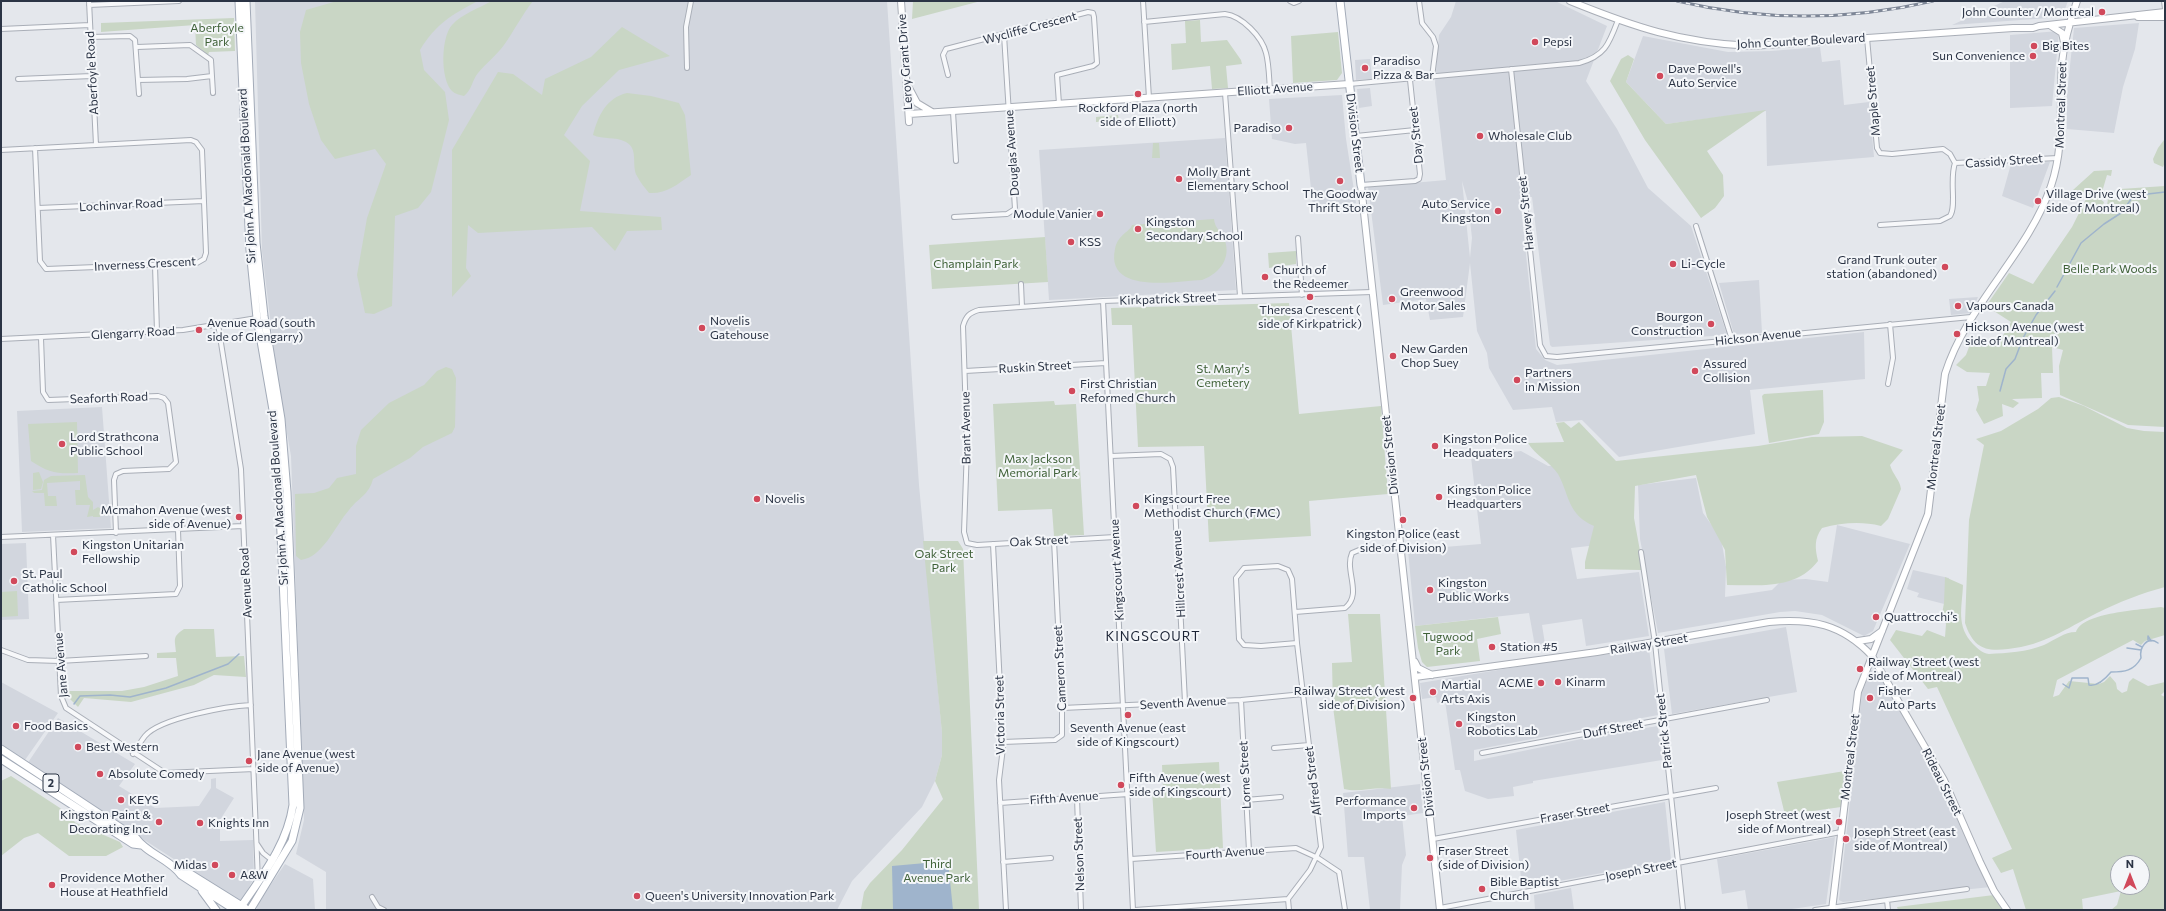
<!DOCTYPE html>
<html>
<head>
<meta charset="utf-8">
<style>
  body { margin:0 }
  #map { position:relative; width:2166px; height:911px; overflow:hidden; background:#e4e7ec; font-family:Commissioner,sans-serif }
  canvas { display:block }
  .frame { position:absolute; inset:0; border:2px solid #2b3445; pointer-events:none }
  .north { position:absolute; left:2110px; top:855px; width:40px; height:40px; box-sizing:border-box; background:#f4f6f9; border:1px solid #a4a8b1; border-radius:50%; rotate:0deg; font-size:11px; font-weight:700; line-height:16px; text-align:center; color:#2b3445 }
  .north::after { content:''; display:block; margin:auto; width:14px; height:18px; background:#d1495b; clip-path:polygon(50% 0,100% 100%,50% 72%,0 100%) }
</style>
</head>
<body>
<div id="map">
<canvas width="2166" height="911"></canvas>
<div class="frame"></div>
<div class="north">N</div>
</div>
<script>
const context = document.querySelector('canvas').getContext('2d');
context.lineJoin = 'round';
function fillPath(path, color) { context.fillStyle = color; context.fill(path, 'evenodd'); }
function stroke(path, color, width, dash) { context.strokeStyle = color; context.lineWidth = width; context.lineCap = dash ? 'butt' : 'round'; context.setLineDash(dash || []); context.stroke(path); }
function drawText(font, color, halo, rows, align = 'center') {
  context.font = font + ' Commissioner,sans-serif'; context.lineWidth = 4; context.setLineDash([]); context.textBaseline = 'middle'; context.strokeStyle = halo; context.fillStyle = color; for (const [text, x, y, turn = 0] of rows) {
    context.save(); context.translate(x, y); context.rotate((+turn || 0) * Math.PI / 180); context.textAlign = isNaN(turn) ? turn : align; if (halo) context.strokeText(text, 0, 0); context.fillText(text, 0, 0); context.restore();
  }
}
const built = new Path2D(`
  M255,1H887L919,485L942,733V755L935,781L922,807L852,881L837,910H326V872L296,854L304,820L291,456L277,376L262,251Z
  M1456,1H1555L1607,26L1586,81L1617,129L1648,188L1691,226L1727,335L1552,347L1550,345L1532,197L1520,198L1536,349L1545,360L1557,365L1864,332L1865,379L1750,390L1755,434L1619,457L1582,420L1556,422L1552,407L1513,410L1489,368L1487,353L1477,331L1470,263L1463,317L1430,320L1426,299L1383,305L1368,187L1446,180L1435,83L1439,35L1451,17ZM1462,181L1468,202L1472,238L1470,258Z
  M2005,1H2068L2062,17L1952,25Z
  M2139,23L2135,49L2123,87L2114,133L2067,129V94L2074,28Z
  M2059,31L2052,106L2010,108V35Z
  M1643,36L1728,52L1771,51L1820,47L1822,62L1840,60L1844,105L1869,102L1874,157L1767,166L1766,111L1666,124L1626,82Z
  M1370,59L1372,79L1356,80L1355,60Z
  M1370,88L1372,106L1359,108L1357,89Z
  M1342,95L1346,139L1356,203L1313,207L1306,143L1295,144L1272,139L1269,99Z
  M1225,138L1236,290L1049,300L1039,150Z
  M2050,162L2033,208L2002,196L2011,164Z
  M1759,280L1762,333L1734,334L1719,283Z
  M1978,297L1971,313L1951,315L1949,299Z
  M102,407L111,528L22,532L17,411Z
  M1521,451L1548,466L1623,462L1633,541L1571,548L1577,579L1639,572L1649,636L1586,646L1582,619L1542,625L1546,650L1536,652L1529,613L1415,626L1408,550L1481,544L1471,457Z
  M1696,478L1703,513L1721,538L1726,567L1725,597L1772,590L1782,580L1806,579L1828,582L1837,525L1910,544L1873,631L1864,636L1822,615L1795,611L1780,612L1658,633L1640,539L1638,485Z
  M26,543L29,619L1,620V544Z
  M1913,570L1949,578L1948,605L1917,597L1919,593L1907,589Z
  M1786,627L1797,692L1672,714L1664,649Z
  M1649,649L1658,715L1474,750V761L1596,736L1658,726L1662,760L1533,781V783L1513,787L1514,796L1488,799L1465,791L1460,770H1455L1445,701L1437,703L1436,697L1422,699L1420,683L1546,662Z
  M1871,670L1876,671L1919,738L1946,790L1991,887L1843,902L1839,900L1862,693Z
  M1,682L58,713L25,760L1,744Z
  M58,718L135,764L119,786L155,808L199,806L211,788V779L216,778V788L234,798L220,820V841L253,840L254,878L242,900H237L27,764Z
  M1420,784L1423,813L1402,816L1406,855L1402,865L1400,910H1370L1364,857H1348L1343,793Z
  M1665,802L1671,860L1522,888L1516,830Z
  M1835,837L1826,904L1785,910H1748L1745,890L1722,894L1717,859Z
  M285,864L313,879L315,910L257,909L256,906Z
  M1571,888L1574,910H1535L1534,895Z`);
const green = new Path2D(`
  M337,1H478C451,15 436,24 420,50L424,70L445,92L449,120L431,192L418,208L395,216L392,306L374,314L365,313L357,275L367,218L386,164L375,149L335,159L321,140L309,104L301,63L300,32L306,10Z
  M492,1H533C522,15 514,31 504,45C496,56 486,63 478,73C472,80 472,90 464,96C460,95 455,94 452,91C440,79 441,37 452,25C462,14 479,8 492,1Z
  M913,1H981L912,19Z
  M234,18L235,51L209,52L208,55L196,45L195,25L101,32V23Z
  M1200,20L1201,42L1227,40L1241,60L1242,64L1226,66L1228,88L1212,89L1210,66L1172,70L1171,44L1186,43L1185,21Z
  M622,27L670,56L619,70L582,106L564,135L590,161L580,211L661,217L662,230L627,231L615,251L592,227L478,233L468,225L466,268L471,276L452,297V150L498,72L513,74L542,95L545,79L591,57Z
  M1338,32L1342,73L1337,80L1293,83L1291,36Z
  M1628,55L1634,59L1626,82L1666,124L1766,110L1707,151L1723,175L1724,196L1715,208L1701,218L1645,140L1610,81L1621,59Z
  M627,93L651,96L679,103L685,115L691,175C676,185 667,194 649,193C645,188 640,182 637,176C631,165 639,149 626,142C615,136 603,140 593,135C598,116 606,98 627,93Z
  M1118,115L1119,121L1096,122V117Z
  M2164,140L2165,162L2163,167L2154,163L2153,159L2158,148Z
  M1153,143H1159L1160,158H1152Z
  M2112,170L2111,176L2107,175L2100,199L2104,202L2103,205H2107L2108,199L2116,200L2120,189L2165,186V427L2128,425L2060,395L2059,366L2063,350L2052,347L2053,373H2041L2042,398L2012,399L2019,403L2013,408L2002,404L2003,416L1984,424L1976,410L1979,400L1977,386H1986L1990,373L1967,372L1956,365L1966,355L1972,339L1998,344L2011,322L1986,306L2009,273L2033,284L2072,227L2090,191L2073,193V190L2094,171Z
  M1214,219C1215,228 1219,229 1223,236C1233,256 1221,273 1202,280C1177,281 1105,295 1115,249C1118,234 1130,232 1132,225Z
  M1045,237L1048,282L932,289L929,245Z
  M1296,251V264L1269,268L1268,253Z
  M1289,303L1299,414L1381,406L1388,494L1309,501L1311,536L1209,542L1204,446L1138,447L1132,325H1112L1111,308Z
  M446,367L452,369L456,378L455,427L452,433L423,447L410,458L373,479C369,495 358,498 349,510C335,526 323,557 301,560L296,556L295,494L314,493L329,488L337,478L356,474V446L361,430L389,403L424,385L437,371Z
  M1823,390L1824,422L1819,434L1769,443L1762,396L1764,394Z
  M2059,397L2084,406L2127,428L2144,431L2165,432V587C2142,593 2119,602 2097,613C2065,629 2045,645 2008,649C1984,652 1973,647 1965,623L1969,520L1984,445L1976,439L2001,431L2038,409L2051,398Z
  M1054,401L1055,405L1076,404L1084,535L1054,536L1052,509L998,511L993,404Z
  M77,422L78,473C57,474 49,473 31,461L28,424Z
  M1564,422L1571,428L1579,422L1616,461L1758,446L1812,437L1862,436L1903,450L1890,465C1893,475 1900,480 1901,489L1888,519L1881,526C1860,521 1842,523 1822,528C1814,539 1815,548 1818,561C1796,590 1759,585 1727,585L1725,550L1707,517L1696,475L1635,486L1634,518L1642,562L1641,570L1585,569V562L1594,526C1567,514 1570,496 1558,474C1550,462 1535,455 1528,443L1564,442L1556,423Z
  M39,472L43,482L41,489L33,490V473Z
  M85,475L88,497L93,502V510L98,507L101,509L100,517H93V513V516L87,517L90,505H76L75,490H80V481L47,483L48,496H56L57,506H45L44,493H34L32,491L42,490L44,480L51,476Z
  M923,541H958L963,549L979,910L861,909L864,892L870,883L902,850L943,799L935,781L942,755V733Z
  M1945,577L1963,585C1962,608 1956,626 1973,644C1978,649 1982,653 1989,654C2007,653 2027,652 2044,645C2055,640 2064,632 2076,632C2083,612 2141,610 2161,607L2165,608V635L2145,641L2141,645L2133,640L2057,680L2053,697L2059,695L2069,681L2099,684L2104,682L2110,676L2116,683L2117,689L2122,693L2127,691L2129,682L2133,678L2148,686L2165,682V691L2161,695L2165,697V910H2111L2117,905L2121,891L2082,899L2083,910H2026L2013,869L2001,873L1992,858L2012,849L1937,687L1928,689L1890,640L1896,630L1922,636L1927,630L1945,637L1946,624L1942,614L1944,603ZM2118,863H2142V887H2118Z
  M17,591L18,616L1,617V592Z
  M1348,614H1380L1391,789C1375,786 1359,793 1344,789L1333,707L1332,663L1352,662Z
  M1498,617L1501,634L1477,639L1480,661L1427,667L1422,662L1418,648L1415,626Z
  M184,629H214L216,657L244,656L246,677L214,675L194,685L131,702L84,698L78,707L70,699L69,691H122L144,687L178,676L176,658H157V653L176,652C175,639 172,637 184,629Z
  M1219,762L1223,848L1156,852L1152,790L1163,789L1162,765Z
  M1845,771L1841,807L1785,815L1777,782Z
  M11,776L60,808L76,823L120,842L123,847L106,856H69L38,833L24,838L1,856V781Z
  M1994,895L2003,910H1898L1897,907Z`);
const water = new Path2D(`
  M948,861L953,910H893L892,866Z`);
const stream = new Path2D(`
  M2057,287L2081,243L2104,224L2121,213L2132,198L2139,195L2165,192
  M2000,391L2006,369L2015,359L2023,338L2036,315L2055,291
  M2148,640V636L2151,641
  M2136,644L2142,647
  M2127,648L2141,650
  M2063,684L2069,688L2072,678H2088L2089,685C2098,687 2106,678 2111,672C2124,672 2134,671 2141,658C2139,648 2147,635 2158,643
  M74,704L80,696L110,695L130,697L166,688L228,664L239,654`);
const street = new Path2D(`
  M89,1L96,145
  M1143,1L1149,98
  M1290,1L1294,3L1299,1
  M1419,1L1422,23L1433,37L1436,46L1432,77
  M2164,1L2165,9
  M89,5L179,1
  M1144,22L1225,14C1242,16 1262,37 1266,53C1269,64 1269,78 1270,90
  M1,29L90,25
  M90,37L130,36L135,40L139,94
  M1867,38L1877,148L1880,153L1892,154L1943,149L1950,154L1955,163
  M137,47L190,45L211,60L213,93
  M687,68L686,27L691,1
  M1511,69L1540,345L1546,356L1557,357L1971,317
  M948,75L943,55L946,49L1088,12L1093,13L1094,17L1097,63L1093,66L1057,75L1059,104
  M18,79L92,76
  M138,80L187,79L212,76
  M1349,84L1579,63C1605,56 1609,44 1618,20
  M1225,93L1240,296
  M953,112L956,161
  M1356,136L1415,130
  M1,150L191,140L196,142L202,150L206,253L204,259L197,263L46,269L40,261L35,148
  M1361,185L1415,181L1419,179L1420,174L1410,80
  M38,208L204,201
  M954,217L1007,214L1015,209L1004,35
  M1880,225L1940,221L1950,216C1957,206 1949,180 1955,163L2058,158
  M1696,226L1732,340
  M1298,238L1302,295
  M155,265L157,332
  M1021,284L1022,307
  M1103,301L1133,910
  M218,324L241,469L258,881
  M41,338L43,392L48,400L158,396L164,398L168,403L176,462L169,469L123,471L116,474L114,480L116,533
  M1,339L183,330L257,318
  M965,371L1106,363
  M1888,384L1893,358L1890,324
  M1111,456L1161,454L1170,459L1173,467L1185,702
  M53,535L61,696L66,708L165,773L254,769
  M1,537L243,526
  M1115,537L977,545L967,543L964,532L967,447L963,326C966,316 969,313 979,310L1103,301L1372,292
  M993,544L1003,748L999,780L1006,910
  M1641,552L1655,643L1683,910
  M56,600L176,594L180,586L178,530
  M1295,612L1345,608C1363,594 1344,571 1352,553L1359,550L1401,547
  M1,650L28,660L59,661L146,656
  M1241,700L1249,851
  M1062,708L1241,700L1303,694
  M1003,742L1055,740L1062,735V708L1054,540
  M1274,748L1309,745
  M1482,753L1767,700
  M133,754C137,748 141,741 145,736C160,718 228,706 251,705
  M1077,798L1081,910
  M1246,800L1281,797
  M1000,803L1128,794
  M1433,839L1716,788
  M257,844L263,853L273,861
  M1131,859L1296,848L1318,858L1339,872L1345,910
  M1003,862L1051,858
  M372,897L378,907L384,910
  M1887,900L1888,910
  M1440,908L1841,832
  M1135,910L1288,899
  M1289,910L1288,899L1310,870L1321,847L1297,643L1292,579L1288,570L1278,566L1244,568L1236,578L1239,639L1244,645L1261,646L1297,643
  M1815,910L1967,889`);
const secondary = new Path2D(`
  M901,1L909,122
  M1570,1C1634,27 1681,43 1751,46L2013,28H2033L2039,26L2165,12
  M2138,17H2165
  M2051,26L2062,33L2064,42
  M909,88L917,103L932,112
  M909,114L1349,84
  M1361,185L1440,910
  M1858,641L1871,639L1882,631
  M1415,662L1418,668L1432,675
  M1415,677L1597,652L1769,622C1811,618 1842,624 1872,656L1944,780L1980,862L1994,891L2007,910
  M1832,910L1858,692L1928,514L1945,374C1967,304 2028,254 2051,186C2065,145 2059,105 2062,63C2064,41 2070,21 2077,1`);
const primary = new Path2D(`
  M239,1L250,250L257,318L273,410L278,466L293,805C287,846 261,877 239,910
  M246,1L256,243L264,316L281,419L287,492L300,808L292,841L250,910
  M1340,1L1361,185
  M1,749L136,838C147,854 170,859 181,875L235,910
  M1,759L133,844L141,845
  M177,869L184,870L245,908
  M202,891L216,910`);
const rail = new Path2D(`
  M1677,1C1762,21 1848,21 1933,1`);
const markers = [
  [2102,12,4,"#d1495b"],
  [1535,42,4,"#d1495b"],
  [2034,46,4,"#d1495b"],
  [2033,56,4,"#d1495b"],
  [1365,68,4,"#d1495b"],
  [1660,76,4,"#d1495b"],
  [1138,94,4,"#d1495b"],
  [1289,128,4,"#d1495b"],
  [1480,136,4,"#d1495b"],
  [1179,179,4,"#d1495b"],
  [1340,181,4,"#d1495b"],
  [2038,201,4,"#d1495b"],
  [1498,211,4,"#d1495b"],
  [1100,214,4,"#d1495b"],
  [1138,229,4,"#d1495b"],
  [1071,242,4,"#d1495b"],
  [1673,264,4,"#d1495b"],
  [1945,267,4,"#d1495b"],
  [1265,277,4,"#d1495b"],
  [1310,297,4,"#d1495b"],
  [1392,299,4,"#d1495b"],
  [1958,306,4,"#d1495b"],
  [1711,324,4,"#d1495b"],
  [702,328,4,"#d1495b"],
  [199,330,4,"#d1495b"],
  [1957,334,4,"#d1495b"],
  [1393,356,4,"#d1495b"],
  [1695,371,4,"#d1495b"],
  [1517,380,4,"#d1495b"],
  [1072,391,4,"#d1495b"],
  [62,444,4,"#d1495b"],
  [1435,446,4,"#d1495b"],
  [1439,497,4,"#d1495b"],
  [757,499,4,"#d1495b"],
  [1136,506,4,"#d1495b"],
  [239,517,4,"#d1495b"],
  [1403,520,4,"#d1495b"],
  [74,552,4,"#d1495b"],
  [14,581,4,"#d1495b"],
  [1430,590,4,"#d1495b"],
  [1876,617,4,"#d1495b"],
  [1492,647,4,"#d1495b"],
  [1860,669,4,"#d1495b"],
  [1558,682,4,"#d1495b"],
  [1541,683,4,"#d1495b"],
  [1433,692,4,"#d1495b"],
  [1413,698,4,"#d1495b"],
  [1870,698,4,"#d1495b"],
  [1128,715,4,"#d1495b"],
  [1459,724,4,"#d1495b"],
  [16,726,4,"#d1495b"],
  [78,747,4,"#d1495b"],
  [249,761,4,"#d1495b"],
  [100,774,4,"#d1495b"],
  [1121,785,4,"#d1495b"],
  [121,800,4,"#d1495b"],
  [1414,808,4,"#d1495b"],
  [159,822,4,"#d1495b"],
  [1839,822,4,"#d1495b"],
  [200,823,4,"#d1495b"],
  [1846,839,4,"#d1495b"],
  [1430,858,4,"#d1495b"],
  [215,865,4,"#d1495b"],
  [232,875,4,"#d1495b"],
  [52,885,4,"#d1495b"],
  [1482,889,4,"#d1495b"],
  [637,896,4,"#d1495b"]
];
const shields = [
  [51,783,16]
];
const shieldNames = [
  ["2",51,783]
];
const poiNames = [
  ["John Counter / Montreal",2094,12,"right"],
  ["Pepsi",1543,42],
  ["Big Bites",2042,46],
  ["Sun Convenience",2025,56,"right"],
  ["Paradiso",1373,61],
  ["Pizza & Bar",1373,75],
  ["Dave Powell's",1668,69],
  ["Auto Service",1668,83],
  ["Rockford Plaza (north",1138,108,"center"],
  ["side of Elliott)",1138,122,"center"],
  ["Paradiso",1281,128,"right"],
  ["Wholesale Club",1488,136],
  ["Molly Brant",1187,172],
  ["Elementary School",1187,186],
  ["The Goodway",1340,194,"center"],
  ["Thrift Store",1340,208,"center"],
  ["Village Drive (west",2046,194],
  ["side of Montreal)",2046,208],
  ["Auto Service",1490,204,"right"],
  ["Kingston",1490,218,"right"],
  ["Module Vanier",1092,214,"right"],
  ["Kingston",1146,222],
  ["Secondary School",1146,236],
  ["KSS",1079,242],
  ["Grand Trunk outer",1937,260,"right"],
  ["station (abandoned)",1937,274,"right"],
  ["Li-Cycle",1681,264],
  ["Church of",1273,270],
  ["the Redeemer",1273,284],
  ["Greenwood",1400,292],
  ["Motor Sales",1400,306],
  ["Vapours Canada",1966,306],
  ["Theresa Crescent (",1310,310,"center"],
  ["side of Kirkpatrick)",1310,324,"center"],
  ["Bourgon",1703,317,"right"],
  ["Construction",1703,331,"right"],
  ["Novelis",710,321],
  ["Gatehouse",710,335],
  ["Avenue Road (south",207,323],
  ["side of Glengarry)",207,337],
  ["Hickson Avenue (west",1965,327],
  ["side of Montreal)",1965,341],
  ["New Garden",1401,349],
  ["Chop Suey",1401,363],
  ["Assured",1703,364],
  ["Collision",1703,378],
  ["Partners",1525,373],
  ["in Mission",1525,387],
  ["First Christian",1080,384],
  ["Reformed Church",1080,398],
  ["Lord Strathcona",70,437],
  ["Public School",70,451],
  ["Kingston Police",1443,439],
  ["Headquaters",1443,453],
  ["Kingston Police",1447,490],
  ["Headquarters",1447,504],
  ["Novelis",765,499],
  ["Kingscourt Free",1144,499],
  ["Methodist Church (FMC)",1144,513],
  ["Mcmahon Avenue (west",231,510,"right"],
  ["side of Avenue)",231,524,"right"],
  ["Kingston Police (east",1403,534,"center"],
  ["side of Division)",1403,548,"center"],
  ["Kingston Unitarian",82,545],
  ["Fellowship",82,559],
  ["St. Paul",22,574],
  ["Catholic School",22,588],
  ["Kingston",1438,583],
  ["Public Works",1438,597],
  ["Quattrocchi’s",1884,617],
  ["Station #5",1500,647],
  ["Railway Street (west",1868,662],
  ["side of Montreal)",1868,676],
  ["Kinarm",1566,682],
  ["ACME",1533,683,"right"],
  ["Martial",1441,685],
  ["Arts Axis",1441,699],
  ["Railway Street (west",1405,691,"right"],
  ["side of Division)",1405,705,"right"],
  ["Fisher",1878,691],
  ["Auto Parts",1878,705],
  ["Kingston",1467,717],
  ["Robotics Lab",1467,731],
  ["Food Basics",24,726],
  ["Seventh Avenue (east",1128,728,"center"],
  ["side of Kingscourt)",1128,742,"center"],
  ["Best Western",86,747],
  ["Jane Avenue (west",257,754],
  ["side of Avenue)",257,768],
  ["Absolute Comedy",108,774],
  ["Fifth Avenue (west",1129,778],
  ["side of Kingscourt)",1129,792],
  ["KEYS",129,800],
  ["Performance",1406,801,"right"],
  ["Imports",1406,815,"right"],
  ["Kingston Paint &",151,815,"right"],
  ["Decorating Inc.",151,829,"right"],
  ["Joseph Street (west",1831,815,"right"],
  ["side of Montreal)",1831,829,"right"],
  ["Knights Inn",208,823],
  ["Joseph Street (east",1854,832],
  ["side of Montreal)",1854,846],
  ["Fraser Street",1438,851],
  ["(side of Division)",1438,865],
  ["Midas",207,865,"right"],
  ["A&W",240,875],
  ["Providence Mother",60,878],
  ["House at Heathfield",60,892],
  ["Bible Baptist",1490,882],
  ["Church",1490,896],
  ["Queen's University Innovation Park",645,896]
];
const parkNames = [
  ["Aberfoyle",217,28],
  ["Park",217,42],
  ["Champlain Park",976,264],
  ["Belle Park Woods",2110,269],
  ["St. Mary's",1223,369],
  ["Cemetery",1223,383],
  ["Max Jackson",1038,459],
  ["Memorial Park",1038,473],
  ["Oak Street",944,554],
  ["Park",944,568],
  ["Tugwood",1448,637],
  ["Park",1448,651],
  ["Third",937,864],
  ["Avenue Park",937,878]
];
const streetNames = [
  ["Wycliffe Crescent",1030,28,-15],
  ["John Counter Boulevard",1801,41,-3],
  ["Leroy Grant Drive",905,62,-94],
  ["Aberfoyle Road",92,73,-93],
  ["Elliott Avenue",1275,89,-4],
  ["Maple Street",1873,101,-95],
  ["Montreal Street",2061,105,-88],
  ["Division Street",1355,133,83],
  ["Day Street",1416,135,-96],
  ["Douglas Avenue",1012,153,-94],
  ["Cassidy Street",2004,161,-4],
  ["Sir John A. Macdonald Boulevard",247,176,-93],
  ["Lochinvar Road",121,205,-3],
  ["Harvey Street",1526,213,-96],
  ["Inverness Crescent",145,264,-3],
  ["Kirkpatrick Street",1168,299,-2],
  ["Glengarry Road",133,333,-3],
  ["Hickson Avenue",1758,337,-6],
  ["Ruskin Street",1035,367,-3],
  ["Seaforth Road",109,398,-2],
  ["Brant Avenue",966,428,-91],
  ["Montreal Street",1936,447,-83],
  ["Division Street",1390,455,-96],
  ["Sir John A. Macdonald Boulevard",278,498,-94],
  ["Oak Street",1039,541,-3],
  ["Kingscourt Avenue",1117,570,-93],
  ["Hillcrest Avenue",1179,574,-93],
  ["Avenue Road",246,583,-93],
  ["Railway Street",1649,644,-9],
  ["Jane Avenue",61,665,-95],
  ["Cameron Street",1060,668,-93],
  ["Seventh Avenue",1183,703,-3],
  ["Victoria Street",1000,715,-91],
  ["Duff Street",1613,729,-10],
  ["Patrick Street",1664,731,-96],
  ["Montreal Street",1850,757,-83],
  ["Lorne Street",1245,775,-93],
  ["Division Street",1426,777,-96],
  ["Alfred Street",1313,781,-97],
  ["Rideau Street",1942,782,63],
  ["Fifth Avenue",1064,798,-4],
  ["Fraser Street",1575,813,-10],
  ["Fourth Avenue",1225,853,-4],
  ["Nelson Street",1079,854,-92],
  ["Joseph Street",1641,870,-11]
];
const neighbourhoodNames = [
  ["KINGSCOURT",1153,637]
];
fillPath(built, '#d2d6de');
fillPath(green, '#c9d6c5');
fillPath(water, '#9fb4cc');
stroke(stream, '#9fb4cc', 1.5);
stroke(street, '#a9aeb7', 6);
stroke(secondary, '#a9aeb7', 8);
stroke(primary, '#a3abb8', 9);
stroke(street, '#f7f8fa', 4);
stroke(secondary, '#fff', 6);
stroke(primary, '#fff', 7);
stroke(rail, '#7d8696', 3);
stroke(rail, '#f4f6f9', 1.5, [4.5]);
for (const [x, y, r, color] of markers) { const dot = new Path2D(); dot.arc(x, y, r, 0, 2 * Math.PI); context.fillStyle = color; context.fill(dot); stroke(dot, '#f4f6f9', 1.5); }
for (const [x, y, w] of shields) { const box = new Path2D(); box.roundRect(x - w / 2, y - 9, w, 18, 3); context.fillStyle = '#f4f6f9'; context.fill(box); stroke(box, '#2b3445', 1); }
drawText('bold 11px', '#2b3445', null, shieldNames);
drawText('12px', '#2b3445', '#f4f6f9', poiNames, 'left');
drawText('12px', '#3f6138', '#f4f6f9', parkNames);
drawText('12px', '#2b3445', '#f4f6f9', streetNames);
context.letterSpacing = '1px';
drawText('13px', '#1d2536', '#f4f6f9', neighbourhoodNames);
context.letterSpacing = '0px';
</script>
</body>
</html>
